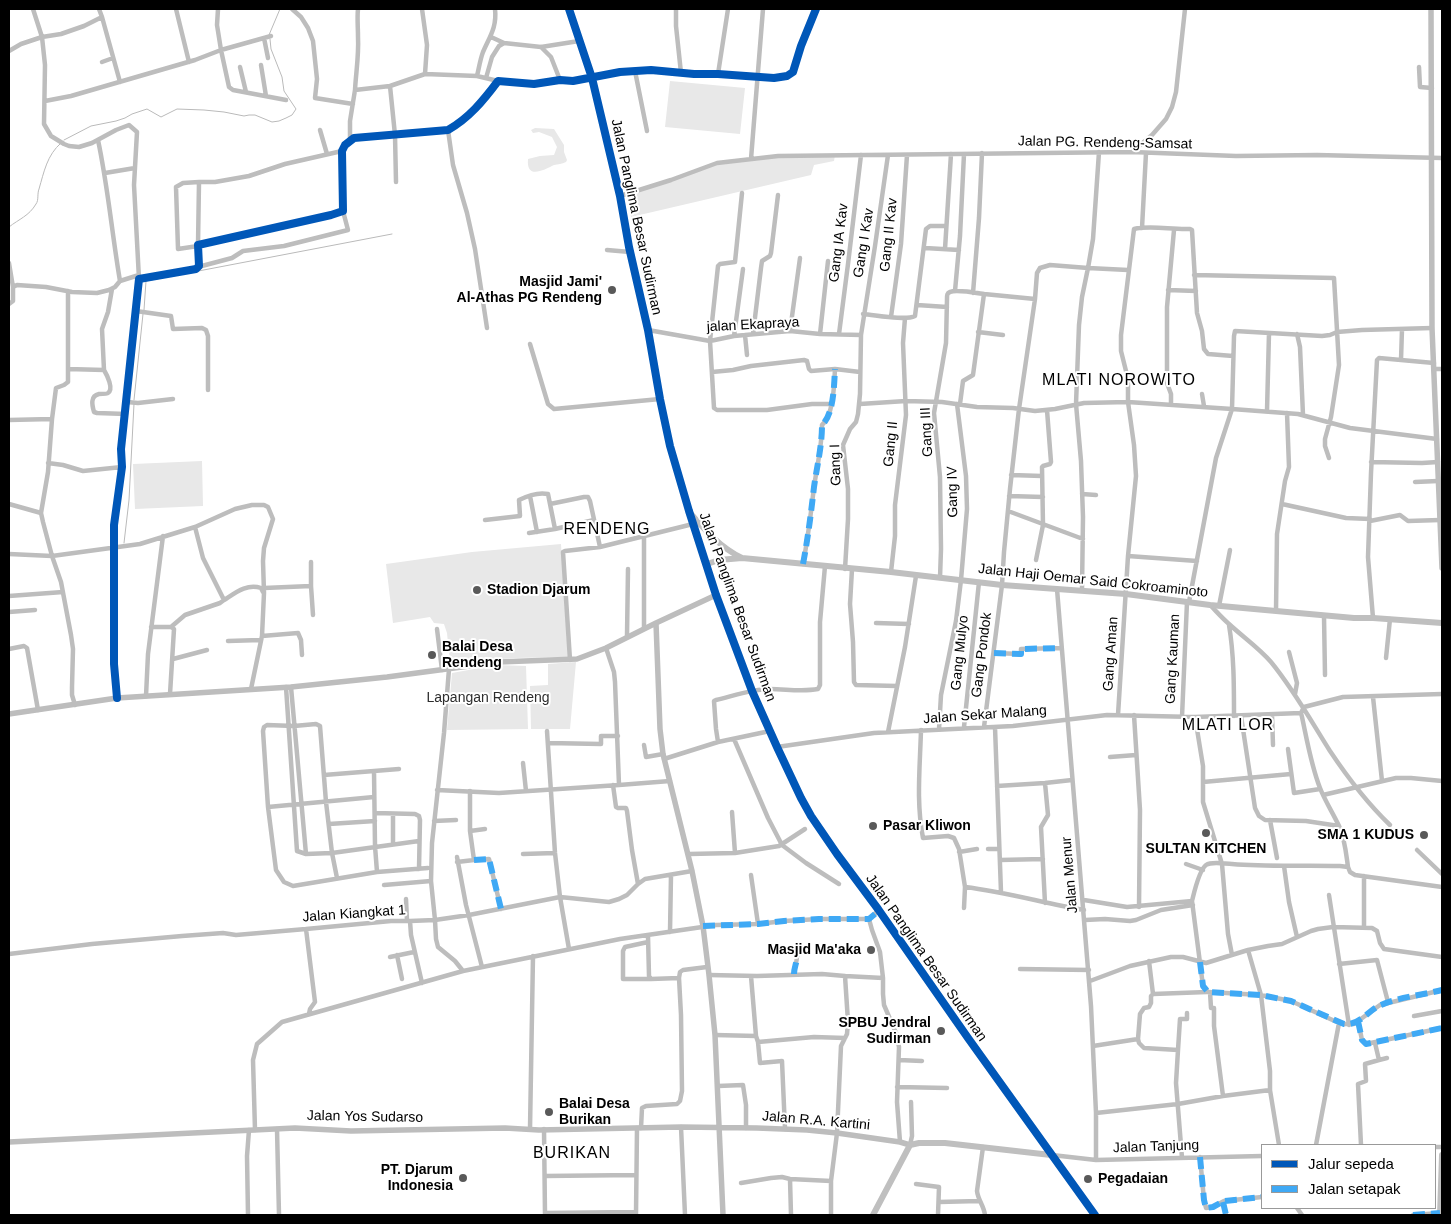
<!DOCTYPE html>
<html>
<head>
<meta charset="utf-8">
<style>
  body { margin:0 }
  #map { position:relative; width:1451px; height:1224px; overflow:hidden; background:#fff; font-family:Arial,sans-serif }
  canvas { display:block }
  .frame { position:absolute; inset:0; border:10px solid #000; pointer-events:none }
  .legend { position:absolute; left:1261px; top:1144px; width:175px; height:65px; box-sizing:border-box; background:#fff; border:1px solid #999; margin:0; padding:6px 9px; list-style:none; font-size:15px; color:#000 }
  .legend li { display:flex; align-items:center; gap:10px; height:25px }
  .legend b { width:25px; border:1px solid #999 }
</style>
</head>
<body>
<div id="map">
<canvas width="1451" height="1224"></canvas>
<div class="frame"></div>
<ul class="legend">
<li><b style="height:6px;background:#0057b8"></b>Jalur sepeda</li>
<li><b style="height:6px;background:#3fa9f5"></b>Jalan setapak</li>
</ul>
</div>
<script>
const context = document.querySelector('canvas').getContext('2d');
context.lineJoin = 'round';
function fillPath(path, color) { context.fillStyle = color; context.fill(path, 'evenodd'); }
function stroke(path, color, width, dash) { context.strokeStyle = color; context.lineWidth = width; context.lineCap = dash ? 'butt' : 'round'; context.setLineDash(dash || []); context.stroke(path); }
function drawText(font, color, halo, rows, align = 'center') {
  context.font = font + ' Arial,sans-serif'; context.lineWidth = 4; context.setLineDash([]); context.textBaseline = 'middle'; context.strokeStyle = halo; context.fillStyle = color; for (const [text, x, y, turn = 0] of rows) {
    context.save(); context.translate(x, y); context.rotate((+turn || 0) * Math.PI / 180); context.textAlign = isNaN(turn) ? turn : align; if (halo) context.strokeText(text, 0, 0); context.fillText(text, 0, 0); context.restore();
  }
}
const green = new Path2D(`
  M670,81L745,88L740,134L665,127Z
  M535,128L554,129L564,145V152L567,160L566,162C562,164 558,164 554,165C544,170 526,180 528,159L540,156L554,155L557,147L552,137L539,132L533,133L531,130Z
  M835,155L834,161L814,165L811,175L631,217L626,194L705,167L751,159Z
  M202,461L203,506L135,509L133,464Z
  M561,544L568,657L514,658L450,663L447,633L444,624L434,623L430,617L393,623L386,564L472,552Z
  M576,662L570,729H531L530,686L548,685V664Z
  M496,665L526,666L528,729L447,730L452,673Z`);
const stream = new Path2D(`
  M269,35L280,9
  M64,140L91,126L116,121L125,118L132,114L147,109L161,117L177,109L204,110L224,112L244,116L249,115H255L272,122L279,121L286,118L292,115L296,109L284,91L282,77L271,49L270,39
  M9,227C19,219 29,216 36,204C39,200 37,194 39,189C44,172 47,155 61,143
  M144,310L146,281L392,234
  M134,400L143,314
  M124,543L129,500L134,404`);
const minor = new Path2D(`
  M33,9L42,37L45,65L44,124L51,136L64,144L69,146L79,147L92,143L116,130L129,125L137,132L134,185L139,279
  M176,9L189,62
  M292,9L301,17L308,28L313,41L317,79L315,98L353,104
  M422,9L427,45L425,74
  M495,9C497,27 490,36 483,52C480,60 479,68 477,76L498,81
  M676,9V26L681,73
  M102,17L120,82
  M271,36L221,50L229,87L233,90L286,100
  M491,37L504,43
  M264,38L268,58
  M541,47L551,57L560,80
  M9,51L21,44L42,37L61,34L84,26L102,17L99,9
  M102,62L113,58
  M261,65L266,96
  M240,67L246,92
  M1419,67L1420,87L1432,88
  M635,71L647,131
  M718,74L728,9
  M486,78L492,57L499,46L504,43L541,47L579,41
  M390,86L395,135L396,182
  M355,90C356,72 359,55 358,37C358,27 357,18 358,9
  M45,101L71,96L195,60L221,50L217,25L218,9
  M320,130L327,154
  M448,130L453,165L467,213L475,249L487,328
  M98,140C108,187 112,234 120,281
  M350,141V121L355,90L390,86L425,74L477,76
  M1132,152L1152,135L1166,119L1172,107L1176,92L1185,9
  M751,159L763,9
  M105,173L135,168
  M742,193L735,262L720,264L718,266L710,341L714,408L717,410H767L812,404H831
  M620,196L671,180L717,163L778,156L1132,152L1236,156L1317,155L1442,158
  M1142,228L1146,153
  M198,245L199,182H215L249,176L285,164L342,151
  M198,246L178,249L176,187L183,183L199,182
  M925,248L959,250
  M945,249L951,154
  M607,250L630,252
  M9,263L13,287
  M198,267L232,258L243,251L284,246L348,230L343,211
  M1194,275L1334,278L1339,365L1331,417L1325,439V446L1329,458
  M1168,290L1196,291
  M68,291V382L64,385L56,388L52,419L48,472L41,513L43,522L52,556L61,582L71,635L73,649L72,687V695L75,705
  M955,291L960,236L964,154
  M973,293L979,218L982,153
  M9,304L13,301V287L17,285L46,287L72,292L97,293L109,290L115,287L120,281L139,275
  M917,305L947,307
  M136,311L171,316L173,329L202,328L206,330L208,336V390
  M863,314C876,315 905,321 915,316L926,229L930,226H946
  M891,317L901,244L907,155
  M1432,328L1362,330L1337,332L1330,335L1322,336L1235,331L1234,336L1232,409L1298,414L1350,428L1437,439
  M648,330L710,341L734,336L790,331L820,334L861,335
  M790,331L800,258
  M978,332L1003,335
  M753,334L761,268L762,261L770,256L771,253L778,195
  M820,334L828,261
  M839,334L848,264L861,155
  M1297,334L1300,347L1303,415
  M745,335L747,355
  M734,336L743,269
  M530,344L548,404L554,409L660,399
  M1401,360L1402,329
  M68,369L104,370C107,375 114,389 108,393C107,394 100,394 99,394C90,396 92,405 94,412L97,413L126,414
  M1434,369H1442
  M104,370L102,329L108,312L112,289
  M712,372L733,370L751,366L804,360L807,361L809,369L811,371L835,369L860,372
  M1202,394L1204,406
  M127,402L138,403L173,399
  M860,404L906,401L942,402L977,407L1013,408L1035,411L1055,409L1084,403L1128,402L1232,409L1216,458L1189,602
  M960,404L963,381L973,375L984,294L1035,299
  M1171,404V394L1167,383V307L1174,230
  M1267,411L1269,333
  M9,420L52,419
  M1371,462L1422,463L1438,462
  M48,463L63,465L83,471L122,467
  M1011,475L1042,476
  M1415,482L1438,481
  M1082,494L1096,495
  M530,496L537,532
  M1009,496L1043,497
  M9,504L41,513
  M1282,504L1346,518L1370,519
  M1008,511L1083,539
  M485,520L520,516L519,500C527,496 539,492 548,494L550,504
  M1370,521L1400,515L1408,521L1440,520
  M195,527L203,558L224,600C235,593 247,583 261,588L263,592
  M555,529L594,520
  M529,533L555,529L550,504L584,497H588L590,501L600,547
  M9,554L52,556L140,544L195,527L235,509L252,505H264L268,507L273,519L264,548L263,561L264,593L262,636L251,689
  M1128,556L1197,561
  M1036,560L1043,525L1042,467L1043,466L1050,464L1051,462L1047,410
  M803,564C808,538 811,513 814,487C817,466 822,446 822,425C834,414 834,385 835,369
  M845,569L848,519V489L843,445L850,429L856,422L858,414L860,394L861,335L875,246L888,155
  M852,569L850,604L853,642L854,682L856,685L897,686
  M891,572L895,536V505L906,415L903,343L905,318
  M940,578L941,549L940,477L934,413L946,343L947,299C947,295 947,293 950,292C956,289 977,293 984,294
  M311,586L313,615
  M264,588L311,586V562
  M1057,589L1091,1006L1096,1113V1160
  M1082,590L1083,517L1081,461L1076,404L1079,325L1082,297L1088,268L1128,270
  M9,596L63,592
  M1210,605C1216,611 1222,618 1229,624C1243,637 1259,648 1271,662C1294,690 1311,721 1330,751C1348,778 1367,803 1390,825
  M1219,606L1230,550
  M1276,611L1277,534L1285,481L1289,467L1287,413
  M9,612L35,610
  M1324,616L1325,675
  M1373,618L1368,557L1371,473L1377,360L1379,358L1434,363
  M876,623L909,624
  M1229,625C1234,655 1234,685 1234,716
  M151,627H171L174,629L170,694
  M171,627L185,615L220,603L224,600
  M644,628V536
  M437,629L442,670
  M262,636L298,633L301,640L302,655
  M627,636L628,569
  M228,641L260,640
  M606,648L614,672L615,682L619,785
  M9,649L24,646L27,648L38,710
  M1289,652L1297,683L1295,694
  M994,653L1021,654V649L1061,648
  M1386,658L1390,619
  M173,659L207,650
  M570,660L563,552L565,551L600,547L693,524
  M449,669L444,733L432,843L431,881L435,920L436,939L438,947L455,961L463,971
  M286,687L297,851L306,854L332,853L419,841
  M291,687L306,854
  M146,696L148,654L163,536
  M1373,697L1382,781
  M117,698L114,664V525L122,467L121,449L139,279L196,269L199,266L198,245L331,215L343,211L342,151L345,145L354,138L448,130C469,118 483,101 498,81L534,84L560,80L573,81L620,72L651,70L694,74H718L774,78L787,76L793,72L801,46L816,9
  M1118,715L1128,556L1136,476L1134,445L1128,402V379L1121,351V335L1134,229C1151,225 1172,230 1190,229L1192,230L1197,313L1202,331L1204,349L1208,354L1233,356
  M1134,715L1140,810L1139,907
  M1272,715L1273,745
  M1241,716L1255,808L1259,816L1265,820L1306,821L1339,826
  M1182,717L1187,602
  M1195,717L1203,766V802L1222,864L1228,934L1232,955
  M964,727L979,582
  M984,727L1002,585L1004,552L1010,489L1019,409L1035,299L1037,273L1040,268L1050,265L1088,268L1093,239L1099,152
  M995,727L1001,892
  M939,729L941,695L956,621L961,580L967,509L966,476L957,404
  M921,730C920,767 916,802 923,838L948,836L954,838L959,849L965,887
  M547,731L555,853L560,897L569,949
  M888,732L905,647L916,576
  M734,739L768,818L782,845L806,863L839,884
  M718,742L716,729L714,701L716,700C733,696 752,689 770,689C786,689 802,692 818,689L820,685V622L825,566
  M548,743L601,744V736H618
  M644,745L646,757L663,754
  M777,747L874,733L1013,726L1107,715L1195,717L1301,713
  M1288,749L1294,793L1320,789
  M1110,757L1136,755
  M664,759L718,742L770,731
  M523,763L526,791
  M374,771L399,769
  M324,775L374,771L375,846L377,872
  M1203,782L1291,774
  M613,785L616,807L618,808H626L627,811L632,850L638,884
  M997,786L1045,783L1072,780
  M437,790L499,793L619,785L670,781
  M1323,795L1396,778H1411L1442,781
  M268,807L374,797
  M732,812L735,853
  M375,813L415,814L419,816L420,820L419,869
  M1270,820L1277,858
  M434,821L456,820
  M329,824L375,821
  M470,831L485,829
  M393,844V814
  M988,849H999
  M1417,850L1442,874
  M959,852L977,849
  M523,854L555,853
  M689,854L735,853L779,846L805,829
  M457,857L466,905L482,967
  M474,860L489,859L501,909
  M1000,860L1043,859
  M457,862L474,860L470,831V791
  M1186,864L1203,870
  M1284,866L1289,902L1297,937
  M1348,867C1346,853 1345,839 1339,826C1333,813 1325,801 1320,788C1311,765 1307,740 1302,717L1301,713L1304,707L1343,697L1442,694
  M751,875L758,924
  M337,878L332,853L326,802L320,726L316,724L294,726L267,725L264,727L263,731L268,807L276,870L284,882L293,886L377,872L428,868
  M384,885L431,881
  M1329,895L1349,1025
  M406,899L407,921
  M1084,900L1127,907L1192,901C1194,893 1199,870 1206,865C1212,861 1225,864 1232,864C1268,867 1304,865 1340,866L1348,867L1350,872L1355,875L1442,887
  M1192,901L1203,986L1208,992L1261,995L1291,1001L1339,1023L1344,1024H1354L1380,1005L1442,990
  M1045,903L1041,827L1048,815L1045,783
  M964,908L965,887C1005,892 1044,903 1084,910
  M869,919L872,930L880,952L883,978V994L884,1005L896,1033L899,1047L897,1102L900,1142
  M1085,920L1105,919L1130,921L1136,920L1161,910L1193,905
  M410,921L411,935L422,983
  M1364,928V876
  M306,929L315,1002L310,1009L309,1014
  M670,932L671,875
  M648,936L649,976L651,979L679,978L680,972L683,970L707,967
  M648,942L625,947L623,951V979H651
  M1248,950L1261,995L1270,1071V1090L1279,1145
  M9,954L92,944L182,936L223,933L236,935L306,929L391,921H410L435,920L469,915L560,897L609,902L619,899L627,895L638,884L645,879L692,871
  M397,955L402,979
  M390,957L414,952
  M1339,964L1377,960L1388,1002
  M1020,969L1089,970
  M794,974C794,967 797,963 797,956
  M709,975L757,976L822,974L845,976L848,1022L847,1034L841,1046L837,1133L831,1181V1215
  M751,976L756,1036L758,1042L814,1037L845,1038
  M845,976L883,978
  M1090,981L1130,966L1171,957H1183L1206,963L1248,950L1268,946L1282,944L1311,931L1318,929L1333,927L1372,928L1377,931L1380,943L1384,949L1442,957
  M1210,992L1211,1008H1214V1026L1223,1096
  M1153,994L1207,992
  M1414,1016L1442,1011
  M1358,1021L1362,1040L1366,1044L1442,1028
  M715,1035L756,1036
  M1138,1039L1139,1043L1144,1048L1178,1050L1176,1083L1182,1158
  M758,1042L760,1063L782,1061L785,1129
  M1093,1046L1138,1039L1140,1014L1144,1008L1149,1007L1151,1003V996L1153,994L1149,961
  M1178,1050L1180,1019H1187V1013
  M899,1060L922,1061
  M1379,1060L1387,1058
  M718,1086L743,1085L746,1105V1128
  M897,1087L947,1088
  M1096,1113L1178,1104L1223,1096L1270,1090
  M681,1127L685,1215
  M641,1128L642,1108L646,1106L677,1104L680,1101L682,1091L681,1015L679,978
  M277,1129L279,1215
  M530,1129L533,956
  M544,1129L545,1215
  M255,1130L253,1060L257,1044L282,1022L463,971L620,939L716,925L758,924L784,921L819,919H869L875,914L878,909
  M910,1145L912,1136L911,1102
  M1316,1145L1339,1023
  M1361,1145L1358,1084L1366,1081L1365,1064L1379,1060L1375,1043
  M983,1147L977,1191C978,1200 984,1206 985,1215
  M1435,1147H1442
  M1052,1155L1096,1160L1262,1156
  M1200,1157L1204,1200L1206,1208L1213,1207L1224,1201L1262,1197
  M545,1176L636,1175
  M790,1179L791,1215
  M741,1183L771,1178L782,1177L790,1179L831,1181
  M916,1184L939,1187L938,1215
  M939,1202L979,1201
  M1223,1202L1226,1215
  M1297,1208L1302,1215
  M546,1213L636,1212
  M636,1214L637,1128
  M248,1215L247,1156L249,1130
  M1413,1215L1440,1213`);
const tertiary = new Path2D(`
  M1431,9L1432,328L1442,568
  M716,595L656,623L660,729L663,754L692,871L703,926L709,975L715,1035L723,1215
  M9,714L117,698L291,687L387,677L499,662L577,659L606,648L656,623
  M9,1142L295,1128L351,1131L505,1128L539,1130L681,1127L757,1128L807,1130L837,1133L900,1142L910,1145`);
const secondary = new Path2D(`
  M569,9L592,78L620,196L629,247L648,330L660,399L670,446L689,511L716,595L752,691L777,747L801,798L811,816L837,854L878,909L968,1038L1095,1215
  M691,514C706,531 721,548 742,558
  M707,564L719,560L742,558L891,572L1002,585L1126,594L1210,605L1276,611L1354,618H1373L1442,623
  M873,1215L910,1145L919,1143H945L1051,1155
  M1440,1215L1442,1155`);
const quiet = new Path2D(`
  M803,564C808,538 811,513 814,487C817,466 822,446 822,425C834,414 834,385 835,369
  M994,653L1021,654V649L1061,648
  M474,860L489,859L501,909
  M703,926L758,924L784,921L819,919H869L875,914L878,909
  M1200,962L1203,986L1208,992L1261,995L1291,1001L1344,1024C1360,1026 1368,1010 1381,1005C1399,997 1423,995 1442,990
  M794,974C794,967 797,963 797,956
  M1358,1021L1362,1040L1366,1044L1442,1028
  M1200,1157L1204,1200L1206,1208L1213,1207L1224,1201L1262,1197
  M1223,1202L1226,1215
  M1413,1215L1440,1213`);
const cycleway = new Path2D(`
  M569,9L592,78L620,196L629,247L648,330L660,399L670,446L689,511L716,595L752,691L777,747L801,798L811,816L837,854L878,909L968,1038L1095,1215
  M117,698L114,664V525L122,467L121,449L139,279L196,269L199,266L198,245L331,215L343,211L342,151L345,145L354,138L448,130C469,118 483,101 498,81L534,84L560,80L573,81L620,72L651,70L694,74H718L774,78L787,76L793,72L801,46L816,9`);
const markers = [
  [612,290,5,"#595959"],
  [477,590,5,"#595959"],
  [432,655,5,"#595959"],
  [873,826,5,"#595959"],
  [1206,833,5,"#595959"],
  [1424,835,5,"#595959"],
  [871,950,5,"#595959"],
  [941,1031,5,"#595959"],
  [549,1112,5,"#595959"],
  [463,1178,5,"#595959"],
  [1088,1179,5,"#595959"]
];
const streetNames = [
  ["Jalan PG. Rendeng-Samsat",1105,143,1],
  ["Jalan Panglima Besar Sudirman",636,217,78],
  ["Gang II Kav",889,235,-84],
  ["Gang IA Kav",839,243,-83],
  ["Gang I Kav",864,243,-81],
  ["jalan Ekapraya",753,325,-3],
  ["Gang III",927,432,-93],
  ["Gang II",891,444,-84],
  ["Gang I",836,465,-92],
  ["Gang IV",953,492,-91],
  ["Jalan Haji Oemar Said Cokroaminoto",1093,581,6],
  ["Jalan Panglima Besar Sudirman",737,607,70],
  ["Gang Mulyo",960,653,-84],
  ["Gang Aman",1111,654,-86],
  ["Gang Pondok",982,655,-83],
  ["Gang Kauman",1173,659,-87],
  ["Jalan Sekar Malang",985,715,-4],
  ["Jalan Menur",1070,875,-95],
  ["Jalan Kiangkat 1",354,914,-4],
  ["Jalan Panglima Besar Sudirman",926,958,55],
  ["Jalan Yos Sudarso",365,1117,1],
  ["Jalan R.A. Kartini",816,1121,5],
  ["Jalan Tanjung",1156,1147,-2]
];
const poiNames = [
  ["Masjid Jami'",602,282],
  ["Al-Athas PG Rendeng",602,298],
  ["Stadion Djarum",487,590,"left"],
  ["Balai Desa",442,647,"left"],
  ["Rendeng",442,663,"left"],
  ["Pasar Kliwon",883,826,"left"],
  ["SMA 1 KUDUS",1414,835],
  ["SULTAN KITCHEN",1206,849,"center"],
  ["Masjid Ma'aka",861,950],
  ["SPBU Jendral",931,1023],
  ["Sudirman",931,1039],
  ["Balai Desa",559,1104,"left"],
  ["Burikan",559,1120,"left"],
  ["PT. Djarum",453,1170],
  ["Indonesia",453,1186],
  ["Pegadaian",1098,1179,"left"]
];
const parkNames = [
  ["Lapangan Rendeng",488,698]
];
const quarterNames = [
  ["MLATI NOROWITO",1119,381],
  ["RENDENG",607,530],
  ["MLATI LOR",1228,726],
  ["BURIKAN",572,1154]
];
fillPath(green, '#e8e8e8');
stroke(stream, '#bababa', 1);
stroke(minor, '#bdbdbd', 4.5);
stroke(tertiary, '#bdbdbd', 5.5);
stroke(secondary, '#bfbfbf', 6);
stroke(quiet, '#3fa9f5', 6, [12, 6]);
stroke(cycleway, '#0057b8', 8);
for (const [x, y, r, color] of markers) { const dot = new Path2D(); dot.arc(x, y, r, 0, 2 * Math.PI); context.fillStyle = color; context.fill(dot); stroke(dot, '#fff', 2); }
drawText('14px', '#000', '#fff', streetNames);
drawText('bold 14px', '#000', '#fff', poiNames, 'right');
drawText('14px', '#2d2d2d', '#fff', parkNames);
context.letterSpacing = '1px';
drawText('16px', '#000', '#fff', quarterNames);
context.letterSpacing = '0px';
</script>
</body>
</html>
